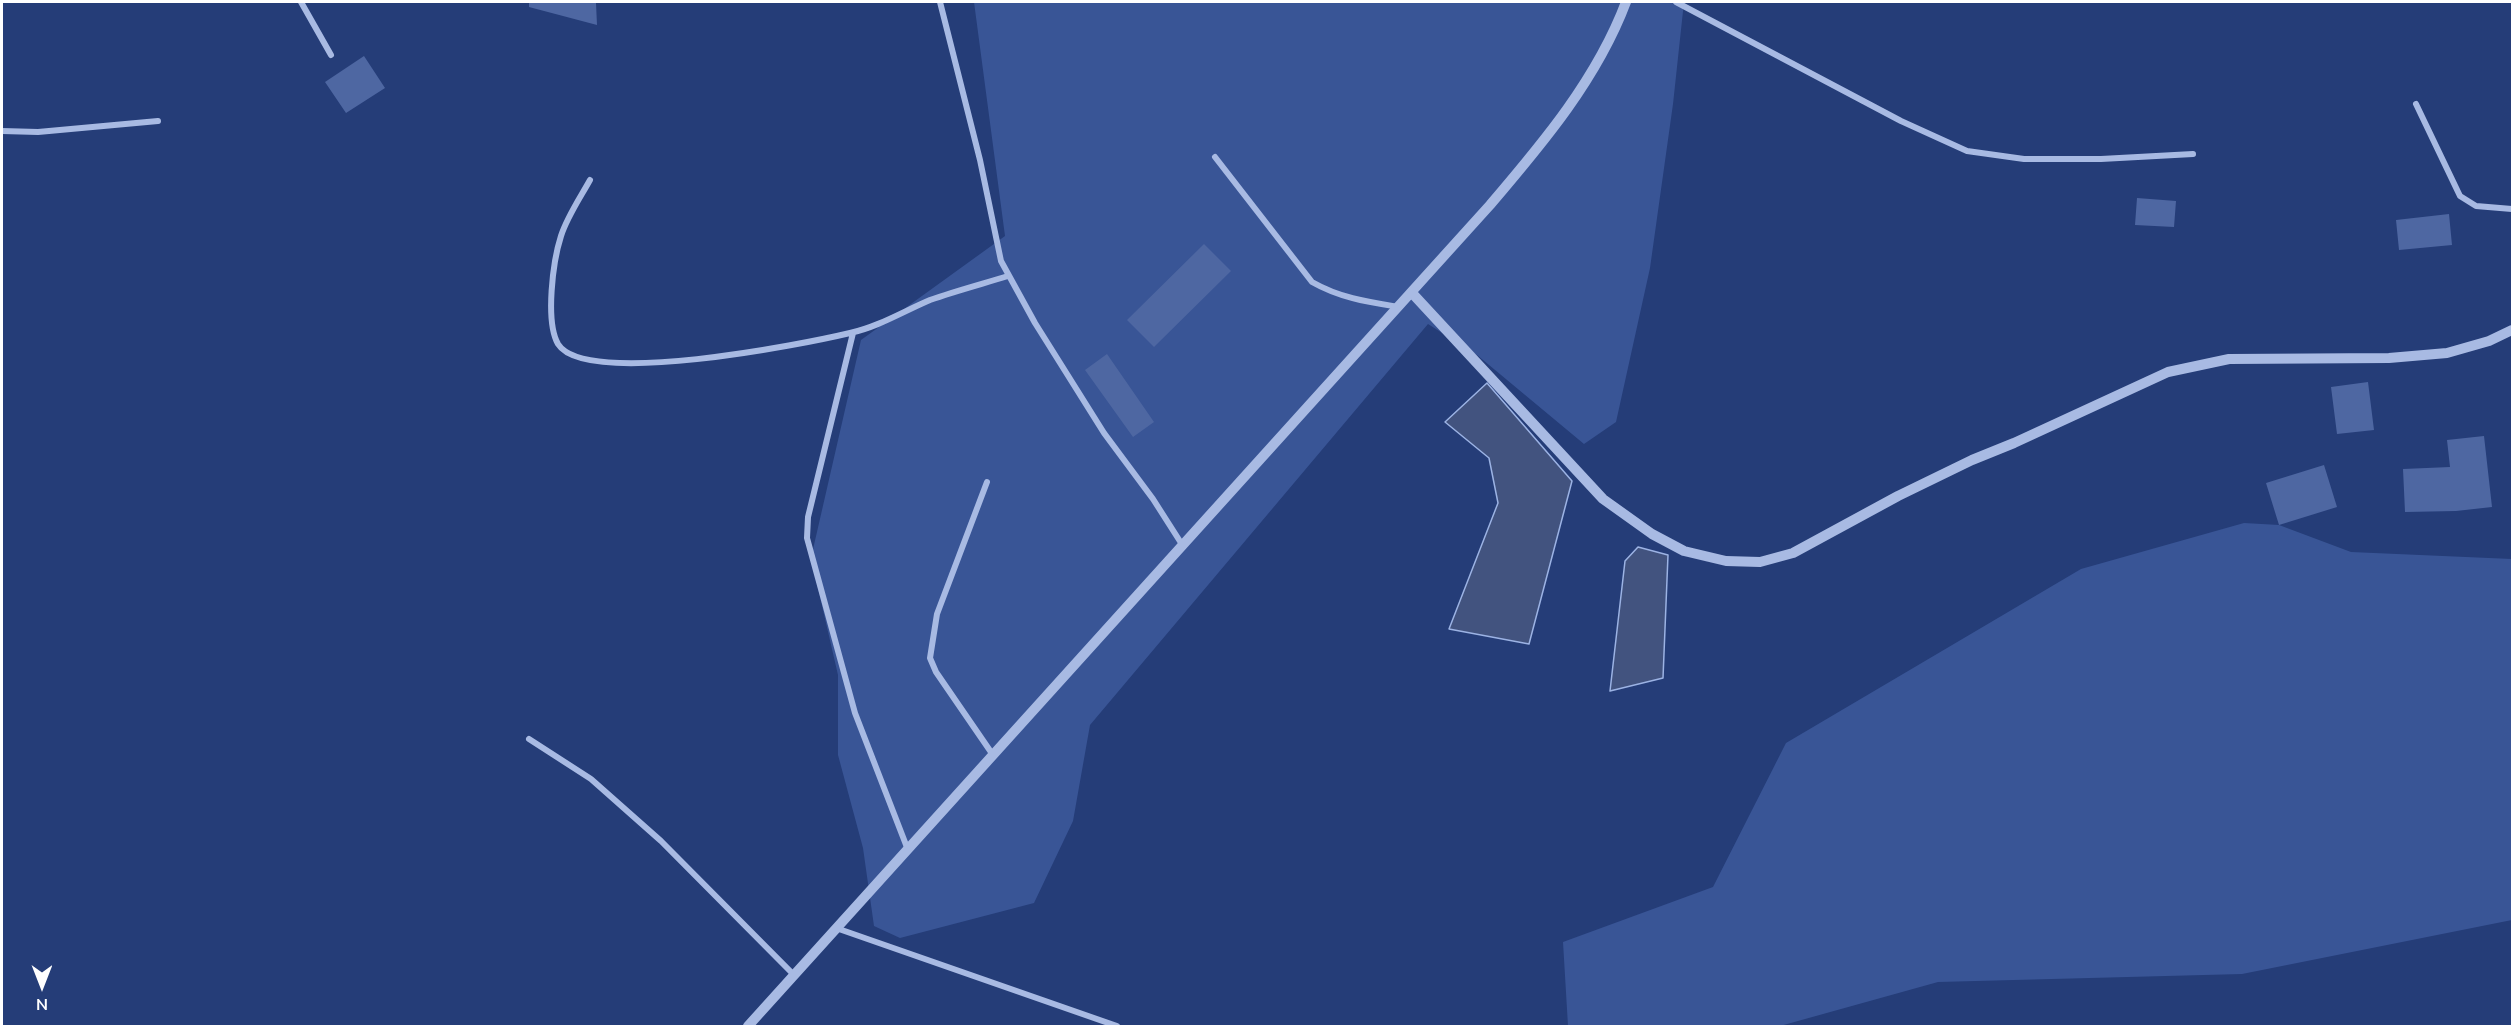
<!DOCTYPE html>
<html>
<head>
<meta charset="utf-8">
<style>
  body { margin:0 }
  #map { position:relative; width:2514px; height:1028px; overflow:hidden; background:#253d78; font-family:"Nunito Sans",sans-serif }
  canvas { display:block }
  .frame { position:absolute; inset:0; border:3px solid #fff; pointer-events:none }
  .north { position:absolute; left:12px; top:956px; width:60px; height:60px; -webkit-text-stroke:4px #253d78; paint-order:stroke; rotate:180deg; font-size:16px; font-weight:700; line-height:24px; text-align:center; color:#fff }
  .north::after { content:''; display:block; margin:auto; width:21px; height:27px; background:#fff; clip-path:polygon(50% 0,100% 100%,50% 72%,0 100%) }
</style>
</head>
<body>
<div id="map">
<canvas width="2514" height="1028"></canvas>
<div class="frame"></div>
<div class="north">N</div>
</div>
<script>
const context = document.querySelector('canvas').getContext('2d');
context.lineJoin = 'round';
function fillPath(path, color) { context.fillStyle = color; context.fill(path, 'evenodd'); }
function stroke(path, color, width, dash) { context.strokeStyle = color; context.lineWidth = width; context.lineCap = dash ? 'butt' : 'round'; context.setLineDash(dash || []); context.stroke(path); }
const green = new Path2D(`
  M974,2H1684L1673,104L1650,268L1616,422L1584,444L1477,355L1428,324L1090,725L1073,821L1034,903L900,938L874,926L863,848L838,755V675L811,558L861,340L1005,236Z
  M2244,523L2279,525L2351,552L2512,559V920L2242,974L1938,982L1780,1026H1568L1563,942L1713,887L1786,743L2081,569Z`);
const water = new Path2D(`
  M1487,383L1572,481L1529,644L1449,629L1498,503L1489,458L1445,422Z
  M1638,547L1668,555L1663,678L1610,691L1625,561Z`);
const building = new Path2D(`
  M529,2L596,3L597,25L529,7Z
  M364,56L385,88L346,113L325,82Z
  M2137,198L2176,201L2174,227L2135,225Z
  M2449,214L2452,245L2399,250L2396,220Z
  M1204,244L1231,271L1154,347L1127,320Z
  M1107,354L1154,422L1133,437L1085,370Z
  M2368,382L2374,430L2337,434L2331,387Z
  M2484,436L2492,507L2456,511L2405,512L2403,469L2450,467L2447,440Z
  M2324,465L2337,507L2279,525L2266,483Z`);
const minor = new Path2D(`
  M301,2L331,55
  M940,2L980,160L1001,261L1035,323L1104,433L1153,499L1183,546
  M1676,2L1901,121L1967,151L2024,159H2101L2193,154
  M2416,104L2460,196L2476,206L2512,209
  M2,131L38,132L158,121
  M1215,157L1312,282C1340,298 1368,302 1399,307
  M590,180C580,198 567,217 561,236C553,261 545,321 558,344C585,388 804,344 850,333C878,327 904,311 930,300C955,291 982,284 1008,276
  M853,333L808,517L807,538L855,713L908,850
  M987,482L937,614L930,658L936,672L993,755
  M529,739L591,779L661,841L794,975
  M836,928L1117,1026`);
const tertiary = new Path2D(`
  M1412,293L1603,499L1652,534L1684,551L1726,561L1760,562L1793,553L1898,496L1972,460L2014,443L2168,372L2229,359L2389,358L2447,353L2489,341L2512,330
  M748,1026L1490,205C1543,143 1597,79 1626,2`);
fillPath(green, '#395596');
fillPath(water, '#42537f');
stroke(water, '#9cb3e4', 1.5);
fillPath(building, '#4e67a2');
stroke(minor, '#a8bae3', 6);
stroke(tertiary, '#a8bae3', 10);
</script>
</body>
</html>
